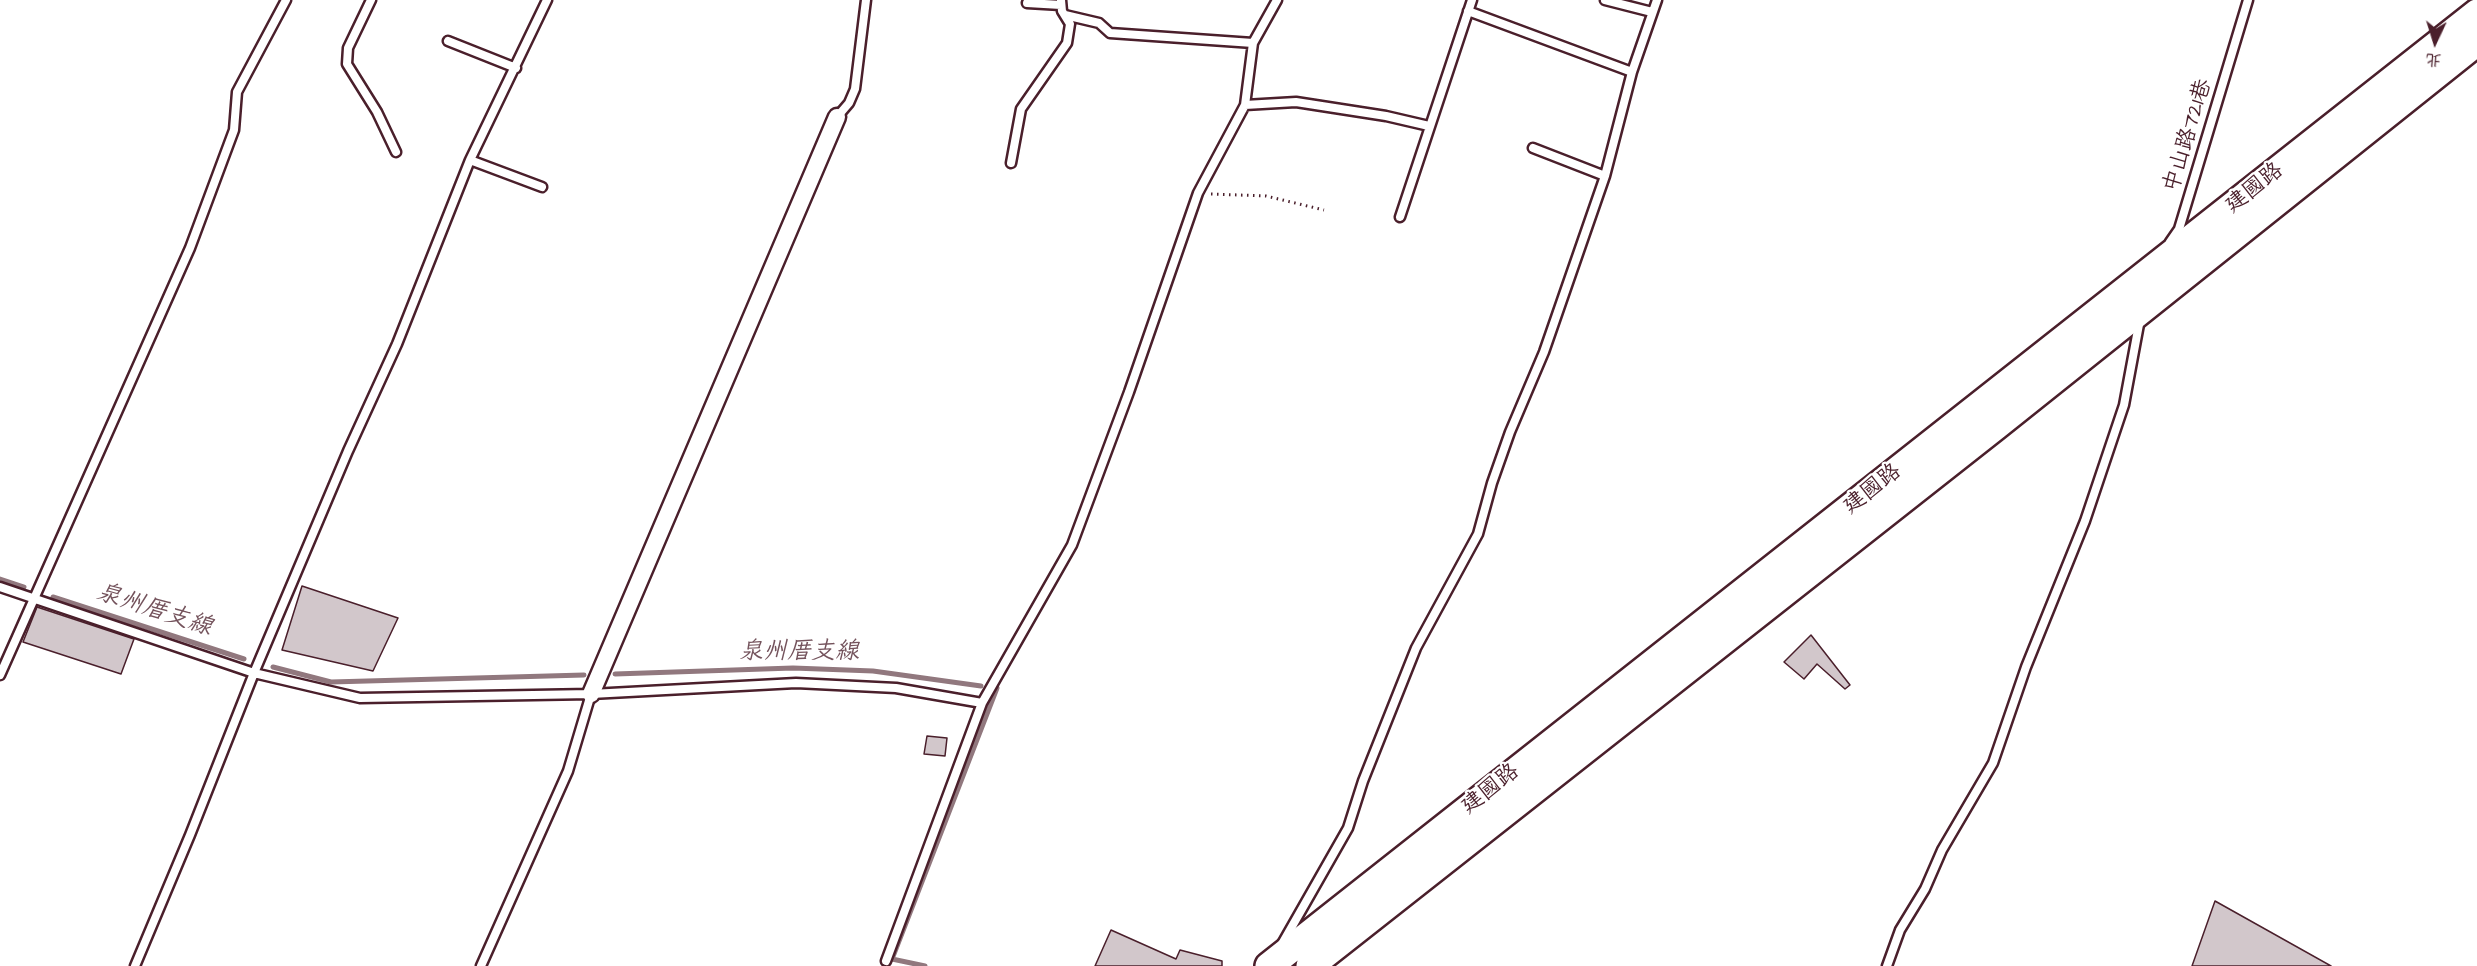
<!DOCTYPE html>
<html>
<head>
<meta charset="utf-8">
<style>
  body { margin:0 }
  #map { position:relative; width:2477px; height:966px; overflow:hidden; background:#fff; font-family:"Architects Daughter","LXGW WenKai TC",sans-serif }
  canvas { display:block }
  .north { position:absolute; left:2405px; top:12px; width:60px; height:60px; -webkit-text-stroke:4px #fff; paint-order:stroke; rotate:184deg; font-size:16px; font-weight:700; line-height:24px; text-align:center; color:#4a1f2b }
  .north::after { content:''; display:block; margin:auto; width:21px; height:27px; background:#4a1f2b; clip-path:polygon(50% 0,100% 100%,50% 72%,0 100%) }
</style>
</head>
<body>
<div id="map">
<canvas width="2477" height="966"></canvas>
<div class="north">北</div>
</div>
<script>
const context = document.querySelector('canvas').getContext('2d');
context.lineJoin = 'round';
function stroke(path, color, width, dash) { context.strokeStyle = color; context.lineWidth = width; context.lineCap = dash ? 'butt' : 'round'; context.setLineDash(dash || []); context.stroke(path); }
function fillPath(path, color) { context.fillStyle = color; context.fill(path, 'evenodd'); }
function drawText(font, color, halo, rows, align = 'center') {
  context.font = font + ' "Architects Daughter","LXGW WenKai TC",sans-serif'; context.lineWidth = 4.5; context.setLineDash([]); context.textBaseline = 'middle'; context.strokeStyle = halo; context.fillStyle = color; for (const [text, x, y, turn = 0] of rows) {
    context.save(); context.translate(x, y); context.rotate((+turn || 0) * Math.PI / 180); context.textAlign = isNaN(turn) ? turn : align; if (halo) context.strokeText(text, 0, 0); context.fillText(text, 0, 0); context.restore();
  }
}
const stream = new Path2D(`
  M0,579L24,587
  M53,597L244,659
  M273,667L331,682L584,675
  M615,674L793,668L873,671L981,686
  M925,966L892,959L997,688`);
const building = new Path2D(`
  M302,586L398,618L373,671L282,650Z
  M37,607L134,639L121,674L23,642Z
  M1811,635L1850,685L1845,689L1817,664L1804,679L1784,662Z
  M927,736L947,738L945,756L924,754Z
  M2215,901L2331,966H2192Z
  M1111,930L1176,959L1180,950L1222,961V966H1095Z`);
const path = new Path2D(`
  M1211,194L1266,196L1324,210`);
const lane = new Path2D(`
  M371,0L348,48L347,64L377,112L396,152
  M1605,0L1652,12
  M1027,3L1061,5
  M1468,11L1632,72
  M1065,15L1099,23L1110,33L1253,43
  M448,41L516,68
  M1245,105L1296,102L1386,116L1429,126
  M837,117L849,103L855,89L866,0
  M1533,148L1605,176
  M470,160L542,187
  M1011,163L1021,109L1067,43L1070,24L1062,11L1061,0
  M1400,217L1472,0
  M2170,242L2179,229L2248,0
  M0,587L254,673L360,698L591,694L796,683L896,688L982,703
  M0,675L190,248L234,130L237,92L286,0
  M1282,944L1348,828L1363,781L1416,648L1478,534L1492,483L1510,432L1544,352L1605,176L1632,72L1657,0
  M886,961L982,703L1072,545L1129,392L1198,193L1245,105L1253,43L1277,0
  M135,966L190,835L254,673L348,451L397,344L470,160L547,0
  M481,966L568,771L591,694
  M1887,966L1900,930L1925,889L1942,850L1993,763L2026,667L2085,521L2124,405L2140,319`);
const street = new Path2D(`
  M591,694L837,117`);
const primary = new Path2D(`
  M1269,966L2477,13
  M1310,966L1996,426L2477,42`);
const streetNames = [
  ["中山路721巷",2189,136,-73],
  ["建國路",2255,189,-38],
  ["建國路",1873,490,-38],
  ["建國路",1491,790,-38]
];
const waterNames = [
  ["泉州厝支線",154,611,18],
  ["泉州厝支線",799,653]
];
stroke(stream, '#91787e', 5);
fillPath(building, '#d2c7cb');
stroke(building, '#4a1f2b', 1.5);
stroke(lane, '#4a1f2b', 13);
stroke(street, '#4a1f2b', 21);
stroke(primary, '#4a1f2b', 32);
stroke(path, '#4a1f2b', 3, [1.5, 4.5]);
stroke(lane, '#fff', 8);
stroke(street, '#fff', 16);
stroke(primary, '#fff', 27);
drawText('22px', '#4a1f2b', '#fff', streetNames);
drawText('italic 24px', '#74535c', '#fff', waterNames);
</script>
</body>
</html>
